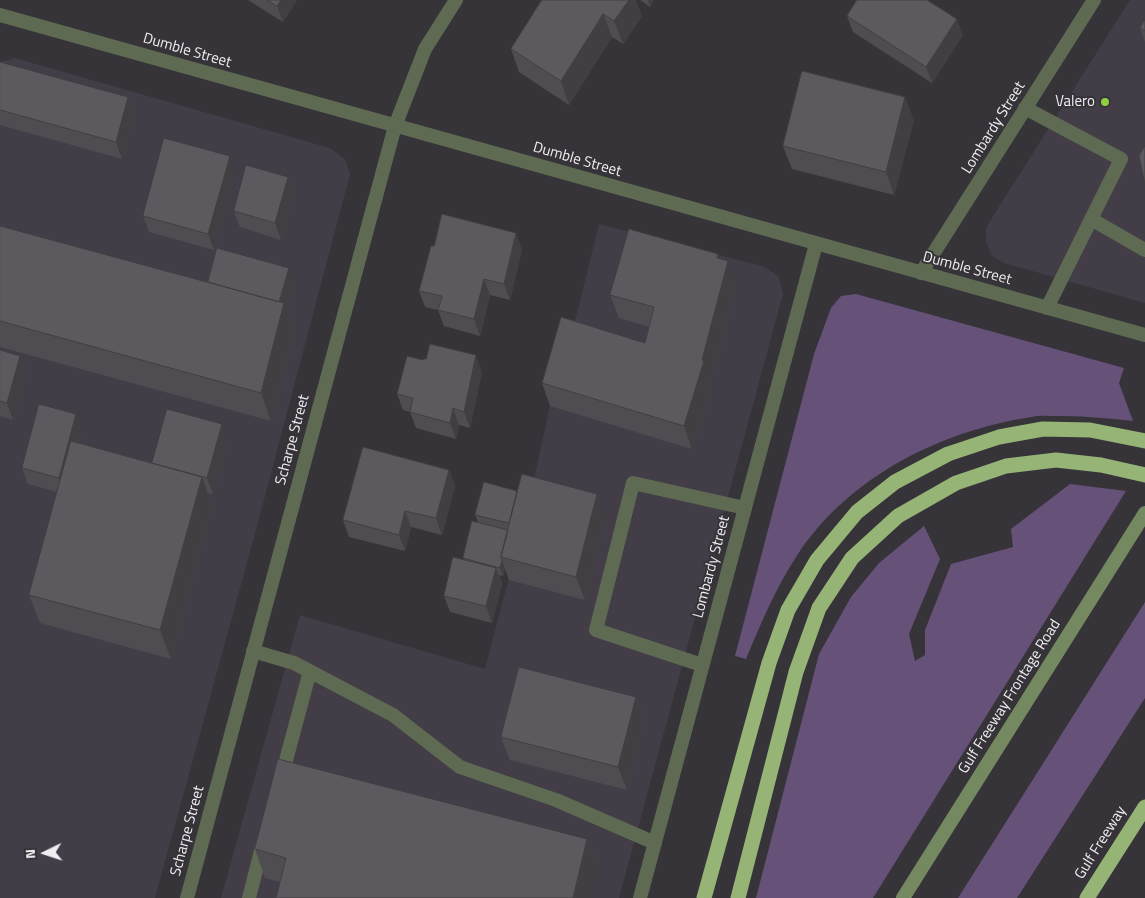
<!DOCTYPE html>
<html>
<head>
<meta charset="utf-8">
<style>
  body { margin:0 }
  #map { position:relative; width:1145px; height:898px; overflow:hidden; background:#363339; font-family:"Titillium Web",sans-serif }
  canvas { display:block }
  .north { position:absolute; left:20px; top:828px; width:50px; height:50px; -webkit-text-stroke:4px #363339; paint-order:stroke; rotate:266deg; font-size:14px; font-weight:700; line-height:20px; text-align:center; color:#f0eef2 }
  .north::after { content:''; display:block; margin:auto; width:18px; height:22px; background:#f0eef2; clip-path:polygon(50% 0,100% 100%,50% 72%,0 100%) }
</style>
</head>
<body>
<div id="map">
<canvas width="1145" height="898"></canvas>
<div class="north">N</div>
</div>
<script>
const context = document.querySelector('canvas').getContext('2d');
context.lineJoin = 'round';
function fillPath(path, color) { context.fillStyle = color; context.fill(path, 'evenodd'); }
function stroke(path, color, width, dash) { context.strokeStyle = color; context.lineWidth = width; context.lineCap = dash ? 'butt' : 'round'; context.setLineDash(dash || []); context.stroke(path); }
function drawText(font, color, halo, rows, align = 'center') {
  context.font = font + ' "Titillium Web",sans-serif'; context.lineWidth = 4; context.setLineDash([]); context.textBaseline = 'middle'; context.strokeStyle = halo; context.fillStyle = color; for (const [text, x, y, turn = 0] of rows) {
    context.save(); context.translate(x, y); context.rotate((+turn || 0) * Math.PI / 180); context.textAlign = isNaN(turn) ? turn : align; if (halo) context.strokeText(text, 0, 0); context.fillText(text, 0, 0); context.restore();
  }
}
const built = new Path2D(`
  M1130,0H1145V303L1004,263L992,256L986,242V228L1000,205Z
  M15,58L330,148L345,159L350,174L259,519L155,898H0V62Z
  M599,224L765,267L779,277L783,294L619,898H221L300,615L485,669L530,497L550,406L570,341Z`);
const green = new Path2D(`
  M856,294L1124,368L1119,383L1133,421C1108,418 1083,416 1057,416C1049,416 1039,415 1031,417C941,431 850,476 798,554C776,587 761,623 746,659L735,656L814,354L831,308L841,296Z
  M1070,484L1126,491L873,898H756L819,654L851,597L879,563L924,526L940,559L909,634L915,661L925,655V630L951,564L1013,547L1011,529Z
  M1145,602V698L1017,898H958Z`);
const service = new Path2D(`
  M1025,108L1121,159L1047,308
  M1091,219L1145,250
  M253,651L294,663L393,715L460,767L556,800L655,843
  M702,665L596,630L633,483L745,508
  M281,779L310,671
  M249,898L263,843`);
const minor = new Path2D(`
  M921,273L1094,0
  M187,898L395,126L425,49L456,0
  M640,898L816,244`);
const tertiary = new Path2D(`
  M0,15L1145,335`);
const secondary = new Path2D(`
  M903,898L1145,513`);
const motorway = new Path2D(`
  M704,898L769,663L788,610L817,560L857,512L895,482L948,454L999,437L1043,429L1090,430L1145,441
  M738,898L796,672L819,608L852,558L898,516L956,483L1006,466L1056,460L1101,465L1145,475
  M1087,898L1145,807`);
const wall = new Path2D(`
  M248,0H297L283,22Z
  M542,0L642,16L623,44L612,37L569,105L519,72L511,49Z
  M640,0H654L650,7Z
  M847,16L963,35L932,83L853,32Z
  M1145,20V42L1140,28Z
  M0,62L128,97L134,114L122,159L0,125Z
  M914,120L894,195L792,169L783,146Z
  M236,172L214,250L149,232L143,216Z
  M288,177L294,193L281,240L240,227L234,211Z
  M0,226L208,282L295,284L287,311L295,332L271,421L0,347Z
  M516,233L522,250L510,300L490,295L480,336L444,326L438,310L425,307L419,291L434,246Z
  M720,259L736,284L711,381L712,384L692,449L550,406L542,383L645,343L649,327L619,318L610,295Z
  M0,350L20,356L26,372L13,420L0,416Z
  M482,372L470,428L459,425L456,439L416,428L410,412L403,410L397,394Z
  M82,430L79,443L152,463L228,440L213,494L208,493L212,505L171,659L40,623L29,595L57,492L28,484L22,468Z
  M449,470L455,486L442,535L411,527L405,551L349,537L343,520Z
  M475,515L606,517L585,600L509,580L505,569L503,576L499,575L502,584L492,623L450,612L444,596L464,560L463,558L478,522Z
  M636,697L644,720L627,790L510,760L501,737Z
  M587,839L598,867L280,882L265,878L255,849Z`);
const shadedWall = new Path2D(`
  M281,0H297L283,22L277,6Z
  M629,0H636L642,16L623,44L614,21Z
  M648,0H654L650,7Z
  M603,14L612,37L569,105L561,81Z
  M957,19L963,35L932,83L926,67Z
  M128,97L134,114L122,159L116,142Z
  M905,97L914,120L894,195L886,172Z
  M230,156L236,172L214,250L208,234Z
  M288,177L294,193L281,240L275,223Z
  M516,233L522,250L510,300L504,284Z
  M718,254L725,272L728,261L736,284L711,381L712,384L692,449L684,426Z
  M289,268L295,284L287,311L295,332L271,421L261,393L278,309Z
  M484,279L490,295L480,336L474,319Z
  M476,355L482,372L470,428L464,412Z
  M20,356L26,372L13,420L7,403Z
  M453,408L459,425L456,439L450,423Z
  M76,414L82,430L65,494L59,478Z
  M222,424L228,440L213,494L207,478Z
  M449,470L455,486L442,535L436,518Z
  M202,477L212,505L171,659L160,630Z
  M597,494L606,517L585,600L576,577Z
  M405,511L411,527L405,551L399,535Z
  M502,560L505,569L503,576L500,568Z
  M496,568L502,584L492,623L486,606Z
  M636,697L644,720L627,790L618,767Z
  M587,839L598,867L590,898H573Z`);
const building = new Path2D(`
  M268,0H281L277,6Z
  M542,0H629L614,21L603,14L561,81L511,49Z
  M857,0H927L957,19L926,67L847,16Z
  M1145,20V31L1140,28Z
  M0,62L128,97L116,142L0,110Z
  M802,71L905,97L886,172L783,146Z
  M164,138L230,156L208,234L143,216Z
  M1145,146V184L1139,156Z
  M246,165L288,177L275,223L234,211Z
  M442,214L516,233L504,284L484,279L474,319L438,310L442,296L419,291L431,246H434Z
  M0,226L284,303L261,393L0,321Z
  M629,229L718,254L717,258L728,261L702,360L704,361L684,426L542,383L561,317L645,343L654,307L610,295Z
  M217,248L289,268L279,302L208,282Z
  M430,344L476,355L464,412L453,408L450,423L410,412L413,398L397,394L407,356L423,360L424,359H426Z
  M0,350L20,356L7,403L0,401Z
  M39,404L76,414L59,478L22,468Z
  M167,409L222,424L207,478L152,463Z
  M71,441L202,477L160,630L29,595Z
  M363,447L449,470L436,518L405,511L399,535L343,520Z
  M522,474L597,494L576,577L501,557Z
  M484,482L517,491L509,523L475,515Z
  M472,521L508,530L501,557L502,560L500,568L463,558Z
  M453,557L496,568L486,606L444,596Z
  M519,667L636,697L618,767L501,737Z
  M278,759L587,839L573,898H276L286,858L255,849Z`);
const markers = [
  [1105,102,5,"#91cd3f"]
];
const streetNames = [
  ["Dumble Street",187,51,16],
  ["Lombardy Street",994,128,-58],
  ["Dumble Street",577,160,16],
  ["Dumble Street",967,269,15],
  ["Scharpe Street",293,440,-75],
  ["Lombardy Street",712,567,-75],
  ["Gulf Freeway Frontage Road",1010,697,-58],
  ["Scharpe Street",188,831,-75],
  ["Gulf Freeway",1101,843,-58]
];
const poiNames = [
  ["Valero",1095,102]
];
fillPath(built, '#433d47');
fillPath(green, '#665178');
stroke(service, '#5e6b52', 14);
stroke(minor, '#5e6b52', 14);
stroke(tertiary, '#5e6b52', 14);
stroke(secondary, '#758961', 14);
stroke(motorway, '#96b476', 15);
fillPath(wall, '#504d52');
fillPath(shadedWall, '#413f42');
fillPath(building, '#5d5a5f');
stroke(building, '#413f42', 1);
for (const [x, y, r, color] of markers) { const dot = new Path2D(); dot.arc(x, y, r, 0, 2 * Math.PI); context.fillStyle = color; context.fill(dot); stroke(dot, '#363339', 2); }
drawText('15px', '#f0eef2', '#363339', streetNames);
drawText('15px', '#f0eef2', '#363339', poiNames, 'right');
</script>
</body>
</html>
